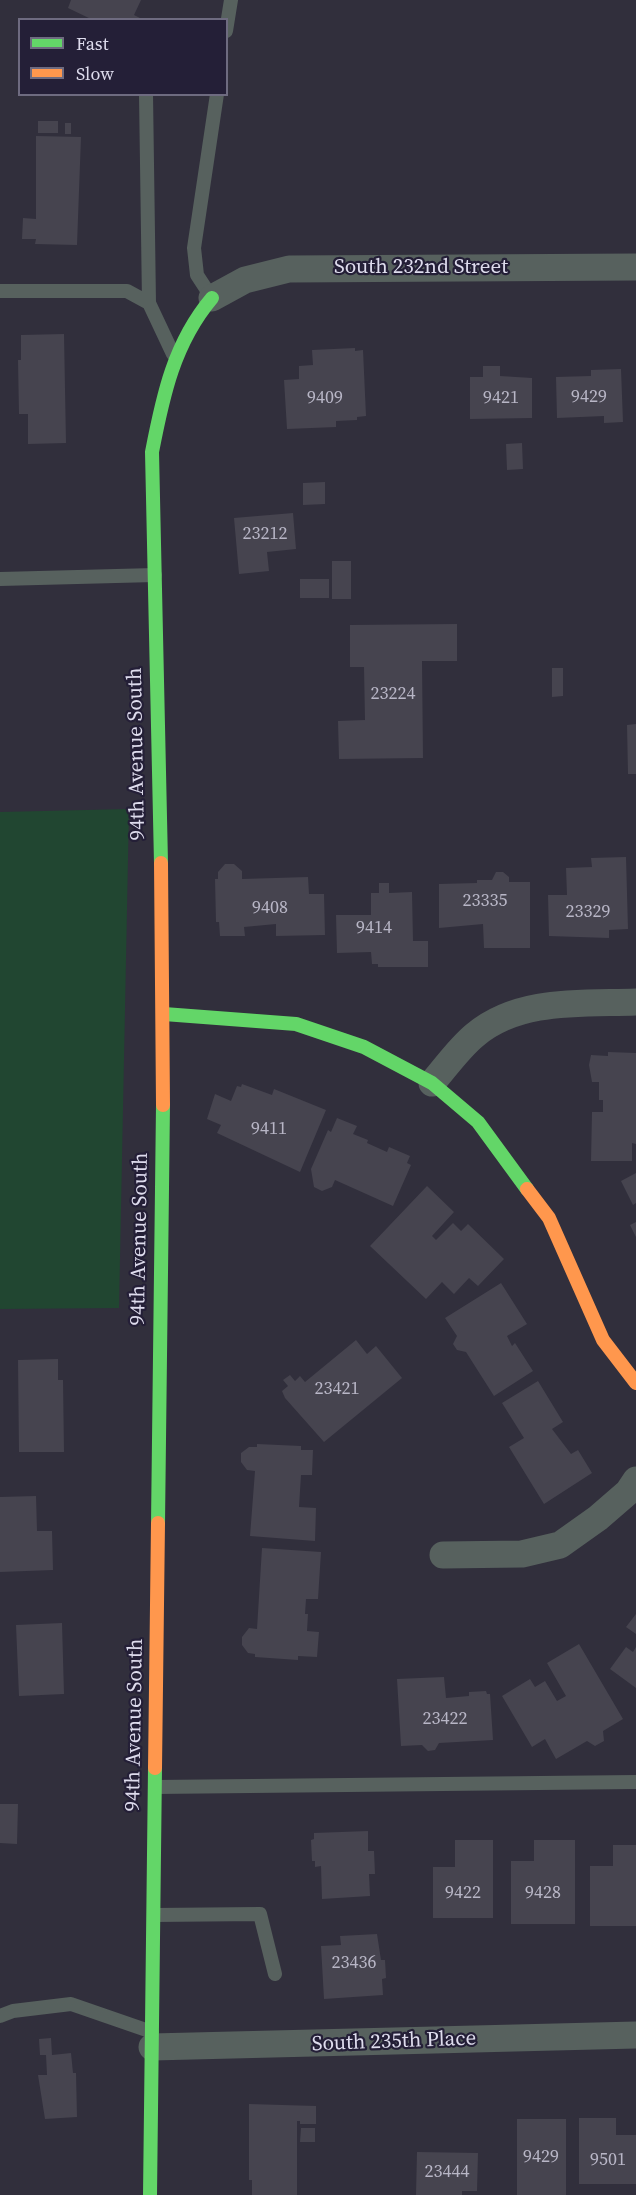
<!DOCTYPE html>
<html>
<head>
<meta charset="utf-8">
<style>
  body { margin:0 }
  #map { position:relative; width:636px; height:2195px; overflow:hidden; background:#312f3c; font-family:"Source Serif 4",serif }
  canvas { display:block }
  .legend { position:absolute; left:18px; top:18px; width:210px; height:78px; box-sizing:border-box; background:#241f37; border:2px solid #6e6b80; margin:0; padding:8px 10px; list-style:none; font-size:18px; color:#dedced }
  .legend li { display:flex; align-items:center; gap:12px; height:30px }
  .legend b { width:30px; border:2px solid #6e6b80 }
</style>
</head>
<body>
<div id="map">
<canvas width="636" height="2195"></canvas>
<ul class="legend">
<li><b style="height:8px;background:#63d668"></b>Fast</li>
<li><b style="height:8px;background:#ff974d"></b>Slow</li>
</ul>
</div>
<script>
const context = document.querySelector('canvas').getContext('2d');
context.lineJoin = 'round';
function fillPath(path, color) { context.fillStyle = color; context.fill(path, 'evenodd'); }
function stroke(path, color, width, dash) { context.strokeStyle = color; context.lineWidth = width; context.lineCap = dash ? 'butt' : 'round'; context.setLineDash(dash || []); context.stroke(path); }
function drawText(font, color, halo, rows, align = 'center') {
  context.font = font + ' "Source Serif 4",serif'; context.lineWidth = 4.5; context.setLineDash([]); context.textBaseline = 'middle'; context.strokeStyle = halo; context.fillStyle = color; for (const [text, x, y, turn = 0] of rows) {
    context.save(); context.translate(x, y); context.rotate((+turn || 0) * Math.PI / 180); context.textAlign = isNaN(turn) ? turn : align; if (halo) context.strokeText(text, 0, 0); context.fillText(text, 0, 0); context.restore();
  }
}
const green = new Path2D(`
  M129,809L119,1308L0,1309V812Z`);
const building = new Path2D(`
  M71,0H141L134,15L144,20H93L68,8Z
  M38,121H58V133H38Z
  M65,123H71V134H65Z
  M36,136L81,137L77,245L35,244L36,239H22L23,218L36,219Z
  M64,334L66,443L28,444V414H19L18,360H21V335Z
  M355,348V351L363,350L366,416L357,417V420L336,421V427L287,429L284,380L299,379V366L313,365L312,350Z
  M483,366H500V376L532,378V418L470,419V377H483Z
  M621,369L623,422L604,423V416L557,418L556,377L591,376V370Z
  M522,443L523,469L507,470L506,444Z
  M325,482V504L303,505V483Z
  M293,513L296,549L267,552L269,571L239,574L234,518Z
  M332,561H351V599H332Z
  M300,579H329V598H300Z
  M457,624V661H422L423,758L339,759L338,721L365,720L364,667H350V625Z
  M552,668H563V696L552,697Z
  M636,724V774H628L627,725Z
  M626,857L628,929L609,930V938L549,936L548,895H567L566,868L592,867L591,858Z
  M225,864H234L242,871V879L308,877L309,894H324L325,935L276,936V924L244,927L245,936H220L219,922H216L215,879H218V872Z
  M496,872H503L509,877V882H530V948H484L483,924L439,928V884L477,883V880H492Z
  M379,883H389V893L412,892L413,941H428V967H378V964H372L371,952L337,953L336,915H371V893H379Z
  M608,1052L636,1053V1144L632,1143V1161H591L592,1112H603V1100H599V1082H592L589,1065L591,1055L608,1056Z
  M242,1084L272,1095L274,1089L326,1110L300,1172L217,1133L221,1125L207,1119L215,1094L231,1101L237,1086L241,1087Z
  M337,1118L357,1126L353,1134L368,1140L367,1143L387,1152L389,1147L410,1156L407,1163L411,1165L393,1206L335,1180L332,1187L322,1191L314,1187L311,1169L328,1130L331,1132Z
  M636,1173V1203L633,1205L621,1181Z
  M427,1186L454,1212L432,1236L436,1240L453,1223L461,1231L468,1224L504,1259L478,1286L469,1278L454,1294L442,1282L426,1299L370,1246Z
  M636,1222V1237L630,1225Z
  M501,1283L527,1324L507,1336L512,1346L515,1343L533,1371L494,1396L466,1352L457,1350L453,1344L457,1336L445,1318Z
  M356,1340L367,1354L376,1346L402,1378L324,1442L285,1398L282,1391L288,1386L283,1380L290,1375L295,1381L300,1376L305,1382Z
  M58,1359V1380H63L64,1452H19L18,1360Z
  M538,1381L563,1422L552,1429L571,1454L578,1450L592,1473L544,1504L509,1447L524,1438L502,1403Z
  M257,1444L301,1446V1450H313L312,1475H301L299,1507L316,1508L315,1541L250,1536L255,1471L247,1470L241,1462V1453L249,1447H257Z
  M36,1496L37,1531H52L53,1570L0,1572V1497Z
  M262,1548L321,1552L318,1599H306L305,1614H308L307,1631L319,1632L317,1657L298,1656V1660L255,1657V1654L248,1653L242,1645V1637L249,1628L257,1629Z
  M636,1614V1634L626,1627Z
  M62,1623L64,1694L19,1696L16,1625Z
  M579,1644L623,1719L603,1731L604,1741L595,1746L587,1741L556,1759L545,1739L532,1747L502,1696L530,1679L535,1687L545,1681L557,1701L566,1696L547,1663Z
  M626,1647L633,1652L636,1647V1688L610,1669Z
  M444,1677L446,1698L469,1696V1692L486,1691L487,1694H490L493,1740L439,1743L435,1750L428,1751L422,1745L401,1746L397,1679Z
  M0,1804H18L17,1844L0,1843Z
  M368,1831V1851H374L375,1874H369L370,1896L322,1899L321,1866L315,1867V1861H312L311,1840L314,1839V1833Z
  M455,1840H493V1918H433V1867H455Z
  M534,1840H575V1924H511V1861H534Z
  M613,1845H636V1926H590V1866H613Z
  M377,1934L381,1960H385L386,1978L382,1979L383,1995L324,1999L321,1946L341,1945L340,1936Z
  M51,2038L52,2055L71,2053L73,2073H76L77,2117L45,2119L38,2075H47L46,2055H40L39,2039Z
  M249,2104L316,2106V2124H300V2121H297V2195H252V2180H249Z
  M579,2118H616V2135H636V2184H579Z
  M517,2119H566V2195H517Z
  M301,2128H315V2142H300Z
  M417,2152L478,2153L477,2191H462V2195H416Z`);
const lane = new Path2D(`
  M226,31L231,0
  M146,94L149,303
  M0,291H127L149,303L173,354
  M212,298L197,275L194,248L217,94
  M0,579L155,575
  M155,1787L636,1782
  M154,1915L260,1914L275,1974
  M0,2016L13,2011L71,2004L152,2032`);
const street = new Path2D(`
  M212,298L245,280L289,269L636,267
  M432,1083C446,1067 459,1048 475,1035C519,998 582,1004 636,1002
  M443,1555L522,1554L560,1545L598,1518L628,1492L636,1480
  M152,2047L636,2035`);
const fast = new Path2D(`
  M161,863L152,452C163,395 174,343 212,298
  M164,1014L296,1024L364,1047L432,1083L478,1122L527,1189
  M158,1523L163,1105
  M150,2195L155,1768`);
const slow = new Path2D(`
  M161,863L163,1105
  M527,1189L549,1218L603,1340L636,1383
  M155,1768L158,1523`);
const numberNames = [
  ["9429",589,397],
  ["9409",325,398],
  ["9421",501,398],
  ["23212",265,534],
  ["23224",393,694],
  ["23335",485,901],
  ["9408",270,908],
  ["23329",588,912],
  ["9414",374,928],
  ["9411",269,1129],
  ["23421",337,1389],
  ["23422",445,1719],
  ["9422",463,1893],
  ["9428",543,1893],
  ["23436",354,1963],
  ["9429",541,2157],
  ["9501",608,2160],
  ["23444",447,2172]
];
const streetNames = [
  ["South 232nd Street",421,268],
  ["94th Avenue South",137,754,-91],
  ["94th Avenue South",140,1239,-89],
  ["94th Avenue South",135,1725,-89],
  ["South 235th Place",394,2042,-2]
];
fillPath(green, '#214631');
fillPath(building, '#46444f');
stroke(lane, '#57615e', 14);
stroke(street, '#57615e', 27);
stroke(fast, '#63d668', 14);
stroke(slow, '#ff974d', 14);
drawText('18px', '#b8b6c6', null, numberNames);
drawText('21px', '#dedced', '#241f37', streetNames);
</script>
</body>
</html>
